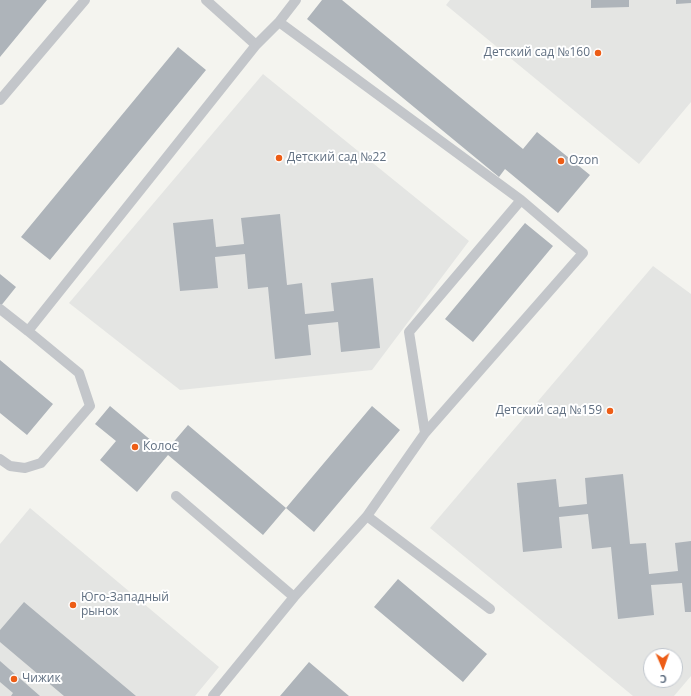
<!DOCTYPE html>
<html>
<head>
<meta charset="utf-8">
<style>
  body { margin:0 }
  #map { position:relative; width:691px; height:696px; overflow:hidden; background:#f4f4ef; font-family:"Open Sans",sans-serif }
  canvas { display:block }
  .north { position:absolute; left:643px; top:648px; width:40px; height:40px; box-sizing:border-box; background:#fff; border:1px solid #c0c6cd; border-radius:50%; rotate:178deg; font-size:11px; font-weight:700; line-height:16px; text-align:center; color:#617082 }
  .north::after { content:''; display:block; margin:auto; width:14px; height:18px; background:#ed5d16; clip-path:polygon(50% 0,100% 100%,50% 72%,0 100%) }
</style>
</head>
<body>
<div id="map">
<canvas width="691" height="696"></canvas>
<div class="north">С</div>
</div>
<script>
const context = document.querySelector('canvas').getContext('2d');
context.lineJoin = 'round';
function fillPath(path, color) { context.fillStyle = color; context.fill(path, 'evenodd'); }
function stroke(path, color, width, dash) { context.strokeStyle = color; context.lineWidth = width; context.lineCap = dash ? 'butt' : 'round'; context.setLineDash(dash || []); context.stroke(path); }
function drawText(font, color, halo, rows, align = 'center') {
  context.font = font + ' "Open Sans",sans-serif'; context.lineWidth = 4; context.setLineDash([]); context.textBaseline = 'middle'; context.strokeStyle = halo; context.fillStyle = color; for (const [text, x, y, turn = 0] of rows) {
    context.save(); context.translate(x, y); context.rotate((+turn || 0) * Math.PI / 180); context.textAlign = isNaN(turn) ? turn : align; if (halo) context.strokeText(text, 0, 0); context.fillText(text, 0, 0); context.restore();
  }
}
const built = new Path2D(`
  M450,0H691V102L639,164L446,5Z
  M263,74L469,241L372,370L180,390L69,303Z
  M653,266L691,294V676L674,696H633L430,528ZM651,656H675V680H651Z
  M30,508L219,667L195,696H0V544Z`);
const building = new Path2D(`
  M0,0H47L0,57Z
  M322,0H342L523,149L537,132L590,175L558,213L505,169L499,177L307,19Z
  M591,0H629V7L591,8Z
  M676,0H691V3L676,4Z
  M178,47L206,70L50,260L21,237Z
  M280,214L287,285L302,283L305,314L334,311L331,283L373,278L380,348L341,352L338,322L308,325L311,355L275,359L268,287L248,289L245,254L215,257L218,288L180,291L173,223L213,219L216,247L244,244L241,218Z
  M525,223L553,246L473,342L445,319Z
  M0,274L16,287L0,307Z
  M0,360L53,404L27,435L0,413Z
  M110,406L165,452L188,425L286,508L263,535L168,455L137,492L100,460L116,441L95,424Z
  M372,406L400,430L314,532L286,508Z
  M623,474L630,544L646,543L649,574L678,571L675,543L691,541V612H685L682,583L651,585L654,615L618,619L611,547L592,549L588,514L559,517L562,548L523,552L517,483L556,479L559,507L587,504L585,478Z
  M398,579L487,654L463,682L374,607Z
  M24,602L136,696H64L0,642V630Z
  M0,661L40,696H11L13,693L0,682Z
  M309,662L349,696H280Z`);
const service = new Path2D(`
  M206,0L256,45
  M296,0L279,22L521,200
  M0,100L85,0
  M0,309L28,331L256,45L279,22
  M0,459L10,466L25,468L41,463L90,406L79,373L28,331
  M176,496L294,597
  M367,516L490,609
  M213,696L294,597L367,516L425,433L583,253L521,200L409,332L425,433`);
const markers = [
  [598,53,4,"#ed5d16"],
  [279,158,4,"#ed5d16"],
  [561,161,4,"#ed5d16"],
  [610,411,4,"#ed5d16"],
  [135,447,4,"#ed5d16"],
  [73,605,4,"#ed5d16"],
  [14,679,4,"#ed5d16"]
];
const poiNames = [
  ["Детский сад №160",590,53,"right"],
  ["Детский сад №22",287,158],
  ["Ozon",569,161],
  ["Детский сад №159",602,411,"right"],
  ["Колос",143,447],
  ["Юго-Западный",81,598],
  ["рынок",81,612],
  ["Чижик",22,679]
];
fillPath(built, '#e4e5e3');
fillPath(building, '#aeb4ba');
stroke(service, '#c3c6ca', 10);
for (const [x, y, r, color] of markers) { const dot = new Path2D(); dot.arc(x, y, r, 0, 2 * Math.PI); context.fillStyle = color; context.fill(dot); stroke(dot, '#fff', 1.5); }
drawText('12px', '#617082', '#fff', poiNames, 'left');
</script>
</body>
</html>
